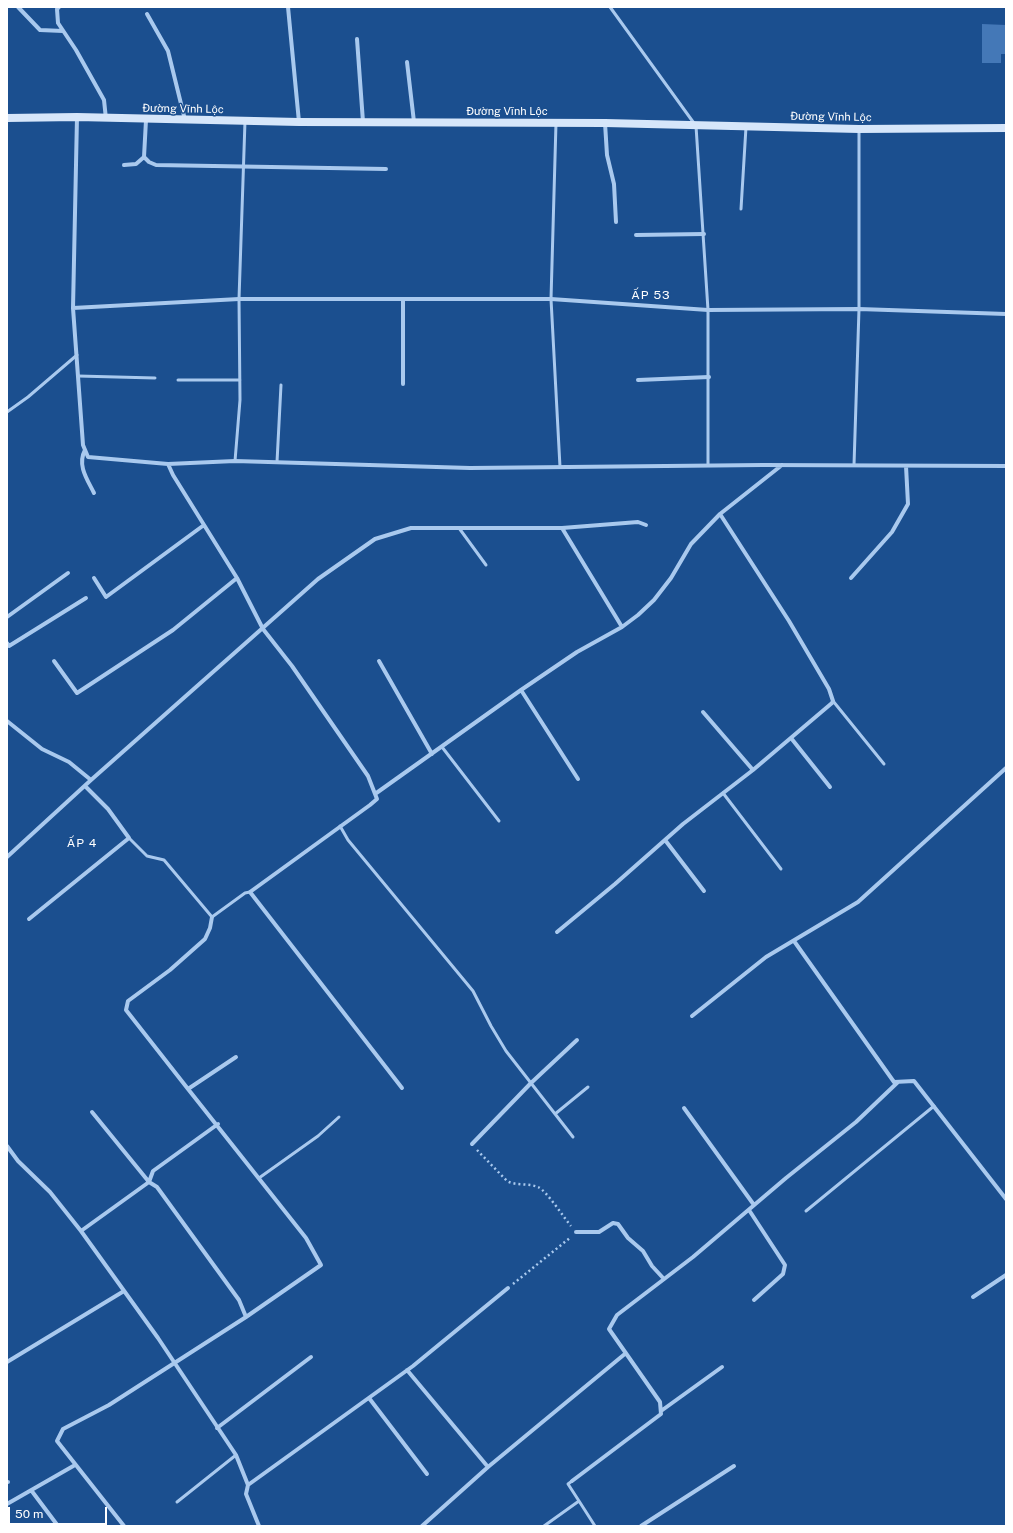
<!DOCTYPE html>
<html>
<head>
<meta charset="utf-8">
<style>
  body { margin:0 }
  #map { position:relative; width:1013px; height:1533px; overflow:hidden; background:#1b4f8f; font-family:"Public Sans",sans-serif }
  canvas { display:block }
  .frame { position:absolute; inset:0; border:8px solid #fff; pointer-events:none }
  .scale { position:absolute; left:8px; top:1507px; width:99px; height:18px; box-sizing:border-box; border:2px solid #fff; border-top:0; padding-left:5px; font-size:12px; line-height:14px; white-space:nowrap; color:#fff; -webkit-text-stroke:3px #1b4f8f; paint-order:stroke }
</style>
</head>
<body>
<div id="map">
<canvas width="1013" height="1533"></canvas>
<div class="frame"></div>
<div class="scale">50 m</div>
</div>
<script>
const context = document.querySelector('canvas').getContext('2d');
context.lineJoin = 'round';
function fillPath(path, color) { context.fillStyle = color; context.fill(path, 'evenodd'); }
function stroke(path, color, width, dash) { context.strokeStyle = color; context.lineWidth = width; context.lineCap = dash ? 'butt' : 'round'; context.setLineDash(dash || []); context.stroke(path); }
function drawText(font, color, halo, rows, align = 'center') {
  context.font = font + ' "Public Sans",sans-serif'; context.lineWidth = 3; context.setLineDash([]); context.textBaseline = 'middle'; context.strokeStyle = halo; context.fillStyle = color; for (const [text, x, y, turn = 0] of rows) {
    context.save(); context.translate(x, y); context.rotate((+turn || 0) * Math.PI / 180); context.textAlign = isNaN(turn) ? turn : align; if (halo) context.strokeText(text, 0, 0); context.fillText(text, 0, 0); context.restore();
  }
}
const building = new Path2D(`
  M982,24L1006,25V54H1001V63H982Z`);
const path = new Path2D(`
  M477,1150L507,1181C516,1186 528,1183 538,1187C546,1190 564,1218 571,1226
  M513,1284L571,1237`);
const lane = new Path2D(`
  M610,7L696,126L708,310V465
  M556,123L551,299L560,467
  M741,209L746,127
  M78,376L155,378
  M178,380H240
  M7,412L28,397L77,355
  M235,461L240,400L239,299L245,121
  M277,462L281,385
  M854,465L859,309V129
  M459,528L486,565
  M833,701L884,764
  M442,747L499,821
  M723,793L781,869
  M340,826L348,840L473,991L491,1026L506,1051L573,1137
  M129,838L147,856L164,860L212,917L245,893L250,892
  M555,1114L588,1087
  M259,1178L318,1136L339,1117
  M806,1211L934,1106
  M572,1481L568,1484L579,1501
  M177,1502L236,1455
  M544,1526L579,1501L595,1526`);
const street = new Path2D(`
  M18,7L40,30L63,31
  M59,7L57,9L58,23L76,50L104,100L106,119
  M288,7L299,122
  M147,14L168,51L185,120
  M357,39L363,122
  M407,62L414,122
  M77,117L73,308L83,445L88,457L168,464L235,461L470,468L763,465L1006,466
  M605,123L607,155L614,184L616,222
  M144,157L149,162L156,165L386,169
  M124,165L136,164L144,157L146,120
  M636,235L704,234
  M403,300V384
  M73,308L239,299H551L708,310L859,309L1006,314
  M638,380L709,377
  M85,450C77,465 87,479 94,493
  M168,464L173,475L237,578L263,629L292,666L368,776L377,799L370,805L250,892L402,1088
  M562,528L622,627
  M94,578L106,597L204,525
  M851,578L892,532L908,504L906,466
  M7,617L68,573
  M7,643L9,646L86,598
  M54,661L77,693L173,630L237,578
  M379,661L432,754
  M521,690L578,779
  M703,712L753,770
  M7,721L42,749L69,762L91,780
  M791,738L830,787
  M375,794L521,690L577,652L622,627L638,615L654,600L671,578L691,544L720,514L782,465
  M665,840L704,891
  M7,857L91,780L318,579L375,539L411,528H562L638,522L646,525
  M29,919L129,838L108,809L85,786
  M557,932L615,884L683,824L753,770L832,703L833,701L829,689L789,621L720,514
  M794,941L894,1082L914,1081L1006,1199
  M692,1016L766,957L858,902L1006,768
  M188,1089L126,1010L128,1001L170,970L205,939L210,928L212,917
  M684,1108L754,1205
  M92,1112L149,1182L153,1171L218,1124
  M472,1144L531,1083L577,1040
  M7,1146L18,1161L50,1192L81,1231L158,1338L236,1455L248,1485L246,1494L259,1526
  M749,1210L785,1265L783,1274L754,1300
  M81,1231L149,1182L157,1187L239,1300L246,1317
  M576,1232H599L613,1223L618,1224L628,1238L643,1251L652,1266L664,1279
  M973,1297L1006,1275
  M7,1362L124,1291
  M407,1370L488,1467L422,1526
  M369,1398L427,1474
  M661,1411L722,1367
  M217,1428L311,1357
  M488,1467L626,1353
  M572,1481L661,1414L660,1402L609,1329L617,1315L693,1257L786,1178L856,1122L898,1082
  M7,1482H8
  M248,1485L413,1366L508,1288
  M31,1490L58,1526
  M7,1504L75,1465
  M124,1526L57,1441L63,1429L109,1405L246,1317L321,1265L306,1238L188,1089L236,1057
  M641,1526L734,1466`);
const secondary = new Path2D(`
  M7,118L77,117L299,122L605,123L859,129L1006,128`);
const streetNames = [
  ["Đường Vĩnh Lộc",183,109,1],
  ["Đường Vĩnh Lộc",507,112],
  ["Đường Vĩnh Lộc",831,117,1]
];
const neighbourhoodNames = [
  ["ẤP 53",651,295],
  ["ẤP 4",82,843]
];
fillPath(building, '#4478b7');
stroke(path, '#a9c9ee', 2.5, [2, 3]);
stroke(lane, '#a9c9ee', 3);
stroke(street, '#a9c9ee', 4);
stroke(secondary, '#d6e6fa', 8);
drawText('11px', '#fff', '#1b4f8f', streetNames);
context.letterSpacing = '1px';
drawText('12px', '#fff', '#1b4f8f', neighbourhoodNames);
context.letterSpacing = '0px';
</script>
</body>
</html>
